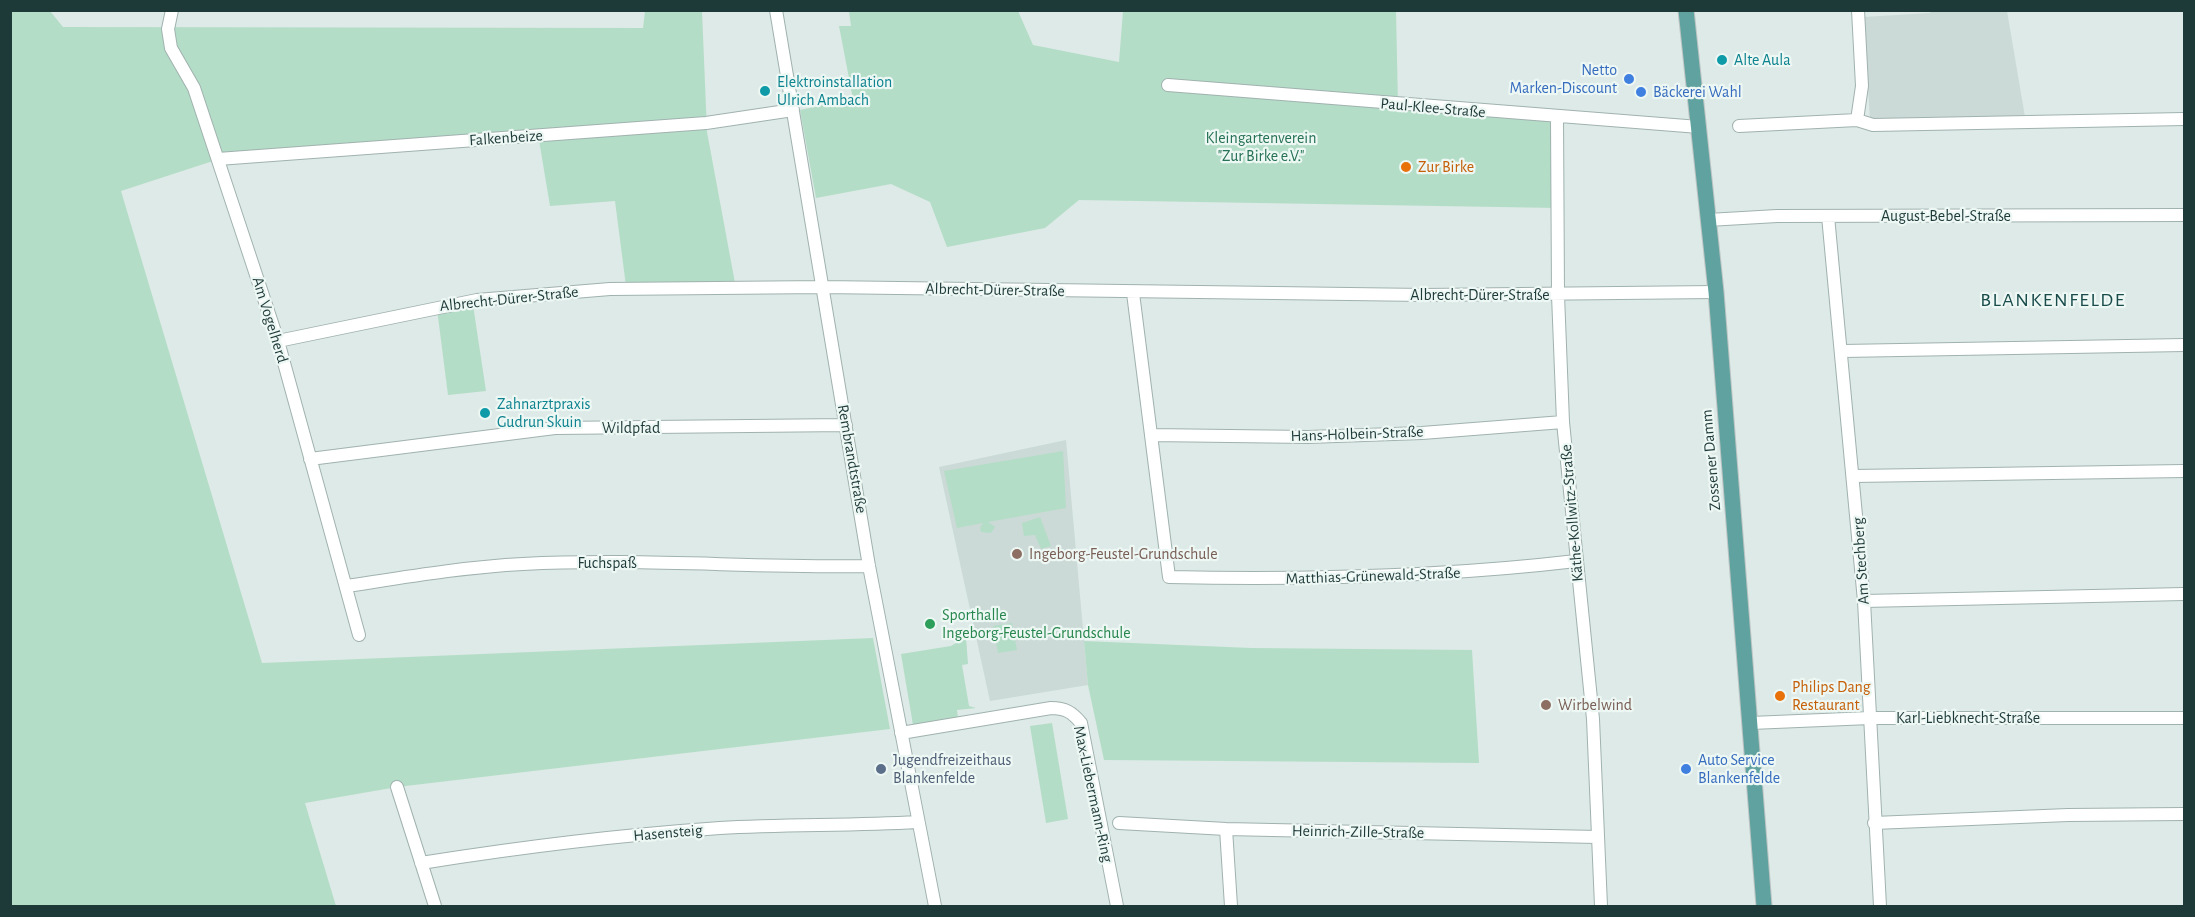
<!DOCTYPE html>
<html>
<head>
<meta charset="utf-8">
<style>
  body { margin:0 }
  #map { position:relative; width:2195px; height:917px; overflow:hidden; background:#ddeae7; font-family:"Alegreya Sans",sans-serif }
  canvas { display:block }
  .frame { position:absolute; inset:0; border:12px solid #1e3a38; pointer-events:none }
</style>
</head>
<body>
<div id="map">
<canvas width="2195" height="917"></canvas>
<div class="frame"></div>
</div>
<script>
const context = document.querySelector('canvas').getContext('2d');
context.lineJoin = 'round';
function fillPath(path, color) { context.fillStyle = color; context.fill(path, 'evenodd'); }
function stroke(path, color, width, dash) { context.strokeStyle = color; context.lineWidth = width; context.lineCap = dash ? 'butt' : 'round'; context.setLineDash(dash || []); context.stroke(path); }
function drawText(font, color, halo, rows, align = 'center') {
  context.font = font + ' "Alegreya Sans",sans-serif'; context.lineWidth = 4.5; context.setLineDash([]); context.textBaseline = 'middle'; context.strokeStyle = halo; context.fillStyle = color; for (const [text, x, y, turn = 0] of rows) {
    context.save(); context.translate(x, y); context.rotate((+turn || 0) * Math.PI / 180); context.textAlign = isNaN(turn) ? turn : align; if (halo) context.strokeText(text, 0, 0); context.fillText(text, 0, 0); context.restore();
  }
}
const built = new Path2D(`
  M1932,10L2007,11L2025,117L1870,120L1864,17L1930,13Z
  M1066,440L1088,685L990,701L939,467Z`);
const green = new Path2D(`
  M10,11H50L63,27L643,28L645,11H702L707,132L735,283L626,286L615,201L550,206L539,140L219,159L121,191L262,663L873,638L890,729L397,787L305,803L336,906H11Z
  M849,11H1018L1033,45L1119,62L1123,11H1396L1398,105L1557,118L1558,208L1079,200L1045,228L947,247L930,202L891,184L816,198L800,110L853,99L839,26H851Z
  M473,305L486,391L448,395L437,309Z
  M1063,451L1066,508L988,522L995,527L991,533L981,532L980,528L983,523L957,528L944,471Z
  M1040,517L1051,546L1041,549L1035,535L1024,536L1022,523Z
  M1012,623L1017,650L998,653L993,626Z
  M966,637L968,664L962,665L969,706L976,708L957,710L958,718L913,725L901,654L951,646Z
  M1084,641L1251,648L1472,650L1479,763L1104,760L1088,685Z
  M1052,723L1068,819L1046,823L1030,726Z`);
const minor = new Path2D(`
  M172,10L168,29L171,48L194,88L278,341L359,635
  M776,10L869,566L935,906
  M1168,85L1699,127
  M1557,118L1558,295L1563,422L1593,719L1601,906
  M1857,120L1862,86L1858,10
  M1739,126L1857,120L1873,125L2184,119
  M218,159L706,123L793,110
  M1828,216L1864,601L1880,906
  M1708,220L1777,216L2184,215
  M1133,293L1169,577C1306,580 1440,577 1576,561
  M278,341L477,300L610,289L823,287L1424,295L1716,292
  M1843,351L2184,345
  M1151,435L1308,437L1422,433L1563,422
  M310,459L555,428L846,425
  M1854,476L2184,471
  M347,586C406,577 464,567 523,564C638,558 754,568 869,566
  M1864,601L2184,594
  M1751,723L1870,718H2184
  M901,733L1051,708C1065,708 1072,712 1081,723L1117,906
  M397,787L435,906
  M1119,823L1226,829L1597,837
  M1874,823L2068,815L2184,814
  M1226,829L1231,906
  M421,863C521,847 620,835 720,828C786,824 851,826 917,822`);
const major = new Path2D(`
  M1686,10L1716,292L1764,906`);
const markers = [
  [1722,60,6,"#0f9aa8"],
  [1629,79,6,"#3f7fe0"],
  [765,91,6,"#0f9aa8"],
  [1641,92,6,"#3f7fe0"],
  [1406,167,6,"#e8710a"],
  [485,413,6,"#0f9aa8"],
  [1017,554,6,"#8d6e63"],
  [930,624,6,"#2e9e5b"],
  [1780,696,6,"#e8710a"],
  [1546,705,6,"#8d6e63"],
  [881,769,6,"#5c6f8a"],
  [1686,769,6,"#3f7fe0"]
];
const cultureNames = [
  ["Alte Aula",1734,60],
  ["Elektroinstallation",777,82],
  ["Ulrich Ambach",777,100],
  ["Zahnarztpraxis",497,404],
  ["Gudrun Skuin",497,422]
];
const shopNames = [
  ["Netto",1617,70,"right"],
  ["Marken-Discount",1617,88,"right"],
  ["Bäckerei Wahl",1653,92],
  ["Auto Service",1698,760],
  ["Blankenfelde",1698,778]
];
const streetNames = [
  ["Paul-Klee-Straße",1433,108,5],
  ["Falkenbeize",506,138,-4],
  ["August-Bebel-Straße",1946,216],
  ["Albrecht-Dürer-Straße",995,290,1],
  ["Albrecht-Dürer-Straße",1480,295],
  ["Albrecht-Dürer-Straße",509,299,-6],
  ["Am Vogelherd",270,320,73],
  ["Wildpfad",631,428],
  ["Hans-Holbein-Straße",1357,434,-2],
  ["Rembrandtstraße",852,459,80],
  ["Zossener Damm",1711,460,-95],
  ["Käthe-Kollwitz-Straße",1572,513,-95],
  ["Am Stechberg",1861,561,-94],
  ["Fuchspaß",607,563],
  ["Matthias-Grünewald-Straße",1373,576,-2],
  ["Karl-Liebknecht-Straße",1968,718],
  ["Max-Liebermann-Ring",1093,794,78],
  ["Heinrich-Zille-Straße",1358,832,1],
  ["Hasensteig",668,833,-5]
];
const parkNames = [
  ["Kleingartenverein",1261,138],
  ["\"Zur Birke e.V.\"",1261,156]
];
const foodNames = [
  ["Zur Birke",1418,167],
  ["Philips Dang",1792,687],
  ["Restaurant",1792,705]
];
const educationNames = [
  ["Ingeborg-Feustel-Grundschule",1029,554],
  ["Wirbelwind",1558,705]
];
const leisureNames = [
  ["Sporthalle",942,615],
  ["Ingeborg-Feustel-Grundschule",942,633]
];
const serviceNames = [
  ["Jugendfreizeithaus",893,760],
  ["Blankenfelde",893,778]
];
const quarterNames = [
  ["BLANKENFELDE",2053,300]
];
fillPath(built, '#cbdad6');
fillPath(green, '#b4ddc7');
stroke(minor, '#a0b2af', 14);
stroke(major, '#bcc4c3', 17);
stroke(minor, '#fff', 12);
stroke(major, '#5fa29f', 15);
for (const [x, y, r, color] of markers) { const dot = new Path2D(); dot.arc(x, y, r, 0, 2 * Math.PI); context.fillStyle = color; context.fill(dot); stroke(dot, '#edf7f4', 2); }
drawText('16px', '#0d838f', '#edf7f4', cultureNames, 'left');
drawText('16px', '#366cbe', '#edf7f4', shopNames, 'left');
drawText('16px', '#1e3a38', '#edf7f4', streetNames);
drawText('16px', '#267254', '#edf7f4', parkNames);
drawText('16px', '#c56008', '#edf7f4', foodNames, 'left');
drawText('16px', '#785e54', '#edf7f4', educationNames, 'left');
drawText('16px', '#27864d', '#edf7f4', leisureNames, 'left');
drawText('16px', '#4e5e75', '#edf7f4', serviceNames, 'left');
context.letterSpacing = '1.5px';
drawText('20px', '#194c4b', '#edf7f4', quarterNames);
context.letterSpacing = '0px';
</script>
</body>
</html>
